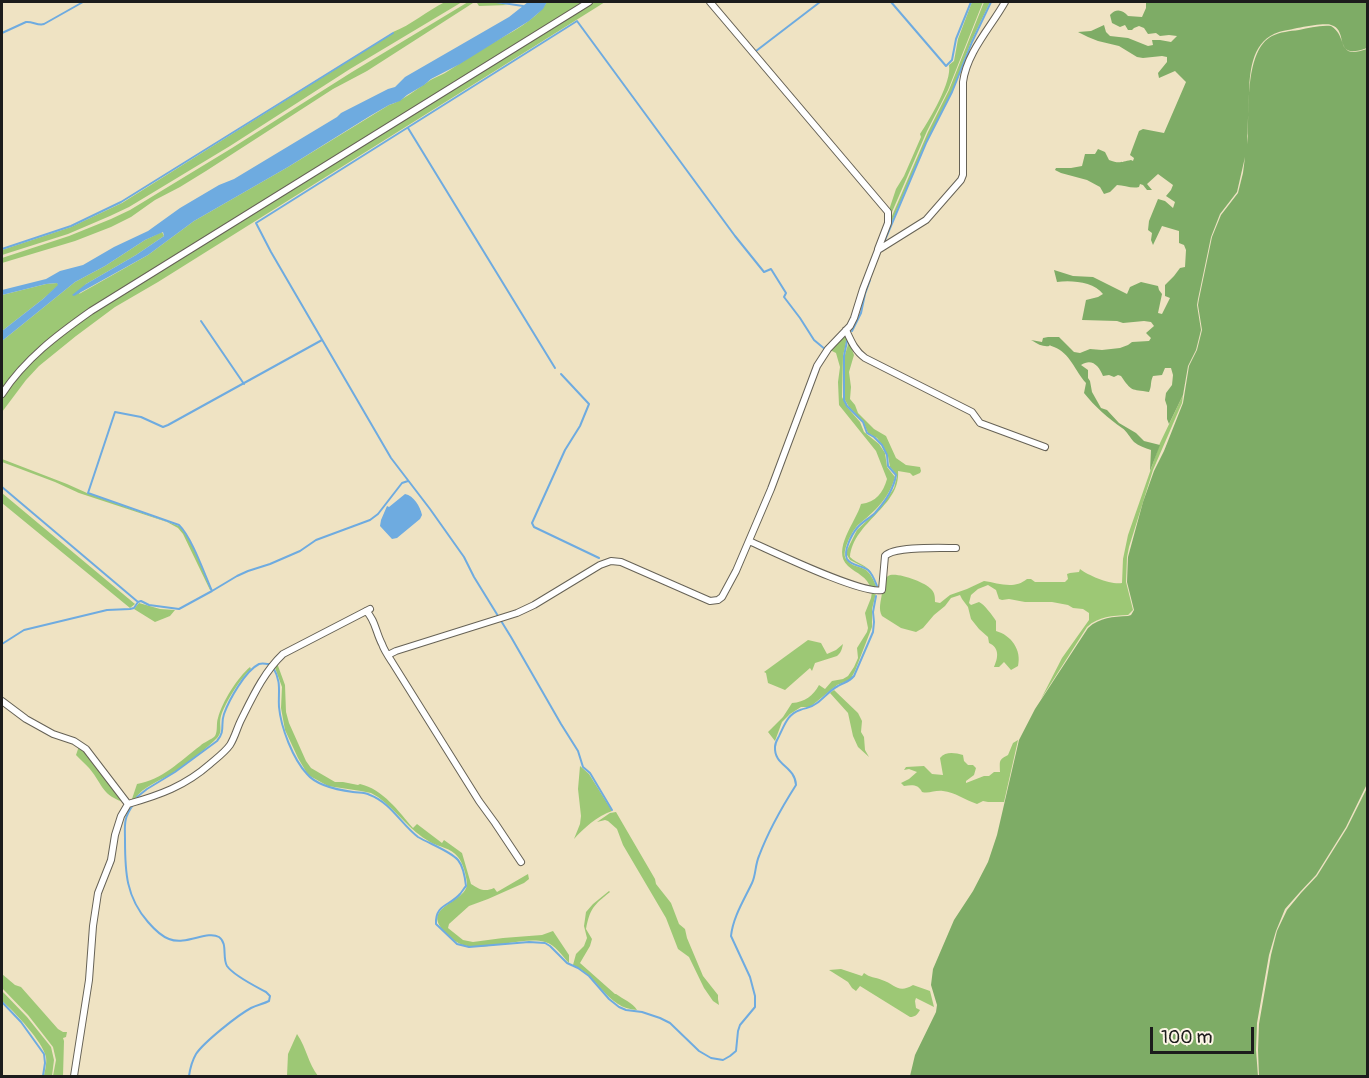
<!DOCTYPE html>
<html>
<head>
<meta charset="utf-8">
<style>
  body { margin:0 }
  #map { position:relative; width:1369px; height:1078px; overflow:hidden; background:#efe3c3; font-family:Pangolin,sans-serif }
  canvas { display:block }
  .frame { position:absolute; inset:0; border:3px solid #1c1c1c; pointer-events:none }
  .scale { position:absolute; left:1150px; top:1027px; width:104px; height:27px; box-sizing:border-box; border:3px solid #1c1c1c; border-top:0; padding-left:8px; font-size:18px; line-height:21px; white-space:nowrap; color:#1c1c1c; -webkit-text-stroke:4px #fcf5e5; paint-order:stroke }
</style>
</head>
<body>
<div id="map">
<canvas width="1369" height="1078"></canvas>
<div class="frame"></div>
<div class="scale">100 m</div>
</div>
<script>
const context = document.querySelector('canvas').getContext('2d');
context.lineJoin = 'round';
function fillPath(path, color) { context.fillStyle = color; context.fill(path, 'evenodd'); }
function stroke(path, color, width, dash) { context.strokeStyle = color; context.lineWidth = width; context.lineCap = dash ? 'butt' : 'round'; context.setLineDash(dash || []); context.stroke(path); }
const green = new Path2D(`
  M445,2H462L350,69L230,146L129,207L110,216L68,234L2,255V250L71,227L122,203L393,33V32C411,25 427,11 445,2Z
  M468,2H494L508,5L479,6L477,3H473L367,71L333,89L206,171L180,187L155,200L131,217L111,227L75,241L2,263V258L69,236L111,219L130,210L232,148L352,72Z
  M547,2H585L52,337C32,353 16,370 2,390V341L75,282L105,266L145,240L162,232L164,236L136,255L86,284L79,294L148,255L194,221L288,167L389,105C402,101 417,89 429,81C433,78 440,76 445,73C458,65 471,56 484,48C505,35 534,23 547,2Z
  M593,2H605L158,282L115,307L76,336L39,366L26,380L2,412V399L25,367L34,358L78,322Z
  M972,2H983L948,90L927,131L892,212L889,210L896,189L904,176L921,137L920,134C930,119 952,82 949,65L954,61L958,39Z
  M984,2H990L971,42L952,92L926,143L884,240L889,223L928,132L949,90Z
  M57,283L59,285L43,299L2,331V295L46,284Z
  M844,335L847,338L843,356L842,397L847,407L860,422L864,432L879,444L885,453L887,467L895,477C892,489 884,501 876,509C870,515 864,520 858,525C852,531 841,552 846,559C851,567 860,566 866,570C871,574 874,581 876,586L875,590L871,589C867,576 857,574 848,566C831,550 856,522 861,504C876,502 883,493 887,479L876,451L839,405L838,382L840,367L836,353L830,350Z
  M849,341L854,355L849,372L851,387L850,399L855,405L858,413L874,429L886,436L896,458L906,465L920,467L921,471L920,473L913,476L910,473L898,471C901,506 853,522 850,557C857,564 869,565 873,576L866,568L850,560L847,555V550L857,530L876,512L888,497L894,488L897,476L896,474L890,467L888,456L883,446L877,438L868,433L863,421L849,407L845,400L844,388L845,355Z
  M1183,395L1182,403L1153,470L1129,547L1127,557L1126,582L1133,610L1128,615C1112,616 1099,616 1087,627L1041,699L1062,658L1089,620V613L1083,609L1073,608L1068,605L1052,602H1025L1009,599L1002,600L999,599L996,590L988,585L978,589L971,595L969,603L971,605L979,602C984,604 993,616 996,621V631C1011,635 1022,650 1018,666L1011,670L1004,662L999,667H994C998,658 1000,648 989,643L988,637L979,629L971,619L968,607L962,599L960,595L951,598L945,606L934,615L923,628L916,632L901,628L882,616C878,609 881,601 882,593C883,588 883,579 888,576C895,571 925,582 931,589C935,593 935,597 935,602L940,603L950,595L967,589L984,581C998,583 1014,590 1027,579H1031L1035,582H1065L1068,579L1067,574L1070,573L1079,572L1080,569C1089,576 1111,585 1122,583L1123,559L1128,535L1160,443Z
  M2,459L67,484L87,493L179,526C192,538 203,572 211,590H210L183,534L178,528L167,522L79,493L55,482L2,462Z
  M2,493L135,604L130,608L2,503Z
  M872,592L876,593L872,609V627L855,671L850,680L837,685L810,707H801L790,714L782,722L775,741L768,732L783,717L792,703C805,702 813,696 819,685L825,689L832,681L843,679L848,676L854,667L858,658L857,648L867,632L868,628L865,613L871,598Z
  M139,603L160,609L175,610L170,616L155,622L134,609Z
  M808,640L821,643L827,654L836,650L843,644C842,649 841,653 837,656L815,663L812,671L810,668L785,690L768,683L766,673L764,672Z
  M277,663L285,685L286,712L289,723L306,761L311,768L335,782H343L358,785L360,784C383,789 399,812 413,828L417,824L442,843L444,840L462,853L471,884C480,890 485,892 494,888L497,892L528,874L529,879L524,883L488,899L469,906L449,924L448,928L463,940L473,942L503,938L542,935L553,931L569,955V963C562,956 555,944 545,942C522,936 486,952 463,945C456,943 450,937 445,932C419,906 468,903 467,883C466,875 463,863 458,857C451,848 439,847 430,842C409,830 397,811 378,797L371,793L361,791L328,786L308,775L298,758L285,730L281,708L282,687L274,665Z
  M250,667L251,669C240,679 226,701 221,716C218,727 225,732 214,741C201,753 187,763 173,773C160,781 143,786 135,799H132L137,784C162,780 180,761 200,746C204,742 211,740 215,736C218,731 216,723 218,718C222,702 238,677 250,667Z
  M834,690L858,713L862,721L861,732L864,737L865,750L869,757L858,747L853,736L848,713L830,693Z
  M1018,740L1004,802H988L983,801L977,804C965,800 955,792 943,791C935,790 929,794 922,792C918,784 912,785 904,786L901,783L909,779L917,772L909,769L904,770L906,767L924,766L932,774L943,775L940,758C946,751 955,753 963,755L964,761L968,765H973L976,768L974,775L966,781V783L984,776H989L994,772H1000C1000,761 998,760 1008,755L1013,743Z
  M79,746L85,751L126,803C101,795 104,786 89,768C85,764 80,759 76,755Z
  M580,766L589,774L612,811C597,816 584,828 574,839L580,824L581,816L578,789Z
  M616,812L655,879L656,884L671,903L679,924L685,929L687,938L703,976L718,995V999L719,1005L713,1001L704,988L689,957L678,949L666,918L623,845L617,829L608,821L605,820L597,822L610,813Z
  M609,891L610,892C594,905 590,908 586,929L592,939L590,946L580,963L615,994H616C623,999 633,1003 637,1010C606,1008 600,977 573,965L576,954L584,946L587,938L584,926L586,912L593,904Z
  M841,969L862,976L864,973C870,978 875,977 882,980C895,984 898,994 913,985L930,991L934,1007L916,998L915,1001L916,1008L920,1010C917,1015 915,1017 910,1017L860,986L856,991L852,988L848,982L829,970Z
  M2,974L15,985L21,987L58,1029L63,1032H67L66,1037L63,1038L64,1041L63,1076H53L56,1060L53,1047L28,1015L2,988Z
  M2,991L27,1017L51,1047L54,1060L52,1076H44C45,1070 47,1064 46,1057C43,1042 14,1011 2,1001Z
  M297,1034C307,1049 308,1063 318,1076H287L288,1054Z`);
const forest = new Path2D(`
  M1146,2H1367V48C1331,61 1350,30 1331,25C1322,22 1289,30 1279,32C1253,40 1250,68 1249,92C1248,109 1248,127 1247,144L1248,136C1249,109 1245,50 1272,36C1280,32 1290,31 1299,30C1309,28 1320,25 1331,26C1349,37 1335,60 1367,49V784L1346,827L1316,875L1300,892L1285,909L1276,931L1269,955L1257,1023L1256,1050L1258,1076H910L915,1055L936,1012L937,1005L931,985L933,969L954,920L973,891L988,862L997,835L1019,740L1035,709L1088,628C1100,617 1113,617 1128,616L1131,615L1134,610L1127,582L1128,557L1143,502L1154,471L1164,451L1183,403L1189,366L1197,350L1202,330L1198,305L1199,299L1212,237L1221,215L1238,193L1243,173L1245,157L1237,192L1220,214L1211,237L1198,299L1197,305L1201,330L1196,350L1188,366L1183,395L1169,424L1167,419V406L1165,400L1166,393L1172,385L1173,375L1171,368H1165L1162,375L1153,376C1150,382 1152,386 1149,392C1131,389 1132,392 1121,376L1118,375L1114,377L1109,375L1103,376C1099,366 1092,358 1081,365L1088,370V378L1090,381L1092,392L1101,408L1107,410L1119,423L1136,433L1144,441L1160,445L1150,471L1151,450C1145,448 1139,446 1134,442C1130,438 1127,431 1122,428C1108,418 1095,407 1084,393L1086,383C1075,371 1070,353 1054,347C1045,343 1054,347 1045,346C1040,346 1035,342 1031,340L1042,342L1043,338L1048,337H1059L1074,352L1080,353L1090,349L1102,350L1120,348L1128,345L1132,342L1149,341L1151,338L1146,333L1154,326L1151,322L1144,321L1123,323L1117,321L1082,320L1086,300L1098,297L1103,294C1094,282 1072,280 1057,282L1054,270L1073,276L1093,277L1127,294L1130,287L1141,282L1158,286L1159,290L1162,294L1158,313L1162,314L1170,298L1165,296V285L1174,276L1180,268L1185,267L1186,250L1184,245L1179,243V231L1162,226L1153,245L1151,240L1152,233L1148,230L1149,221L1158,199L1165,201L1173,208L1175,202L1166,196L1171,190L1173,185L1158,174L1147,184L1152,190H1147L1143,185L1140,184L1139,187C1132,189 1124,185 1117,185L1110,192L1104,194L1100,187L1087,180L1061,173L1055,170L1056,168H1071L1082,166L1085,154H1095L1098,149L1105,152L1109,160C1119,164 1121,162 1131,160L1133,161L1134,158L1130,155L1139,131L1143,129L1164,133L1186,82L1175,71L1159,78L1158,73L1167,62V57L1162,56L1143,58L1137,57L1119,46L1098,41L1088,37L1078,32L1091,31L1104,25L1106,32L1110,36L1128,38L1148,46L1153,45L1152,40H1160L1171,42L1177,36L1169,35L1160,36L1156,33L1148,34L1144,28L1139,26L1134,28L1132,30H1128L1125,25L1120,27L1112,23L1110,15C1116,8 1123,10 1128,16L1142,17L1146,8Z
  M1367,788V1076H1259L1258,1050L1259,1024L1271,955L1277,931L1287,910L1301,893L1317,876L1347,828Z`);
const water = new Path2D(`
  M528,2H547L543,9L529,21L460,64L431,79L424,85L407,95L400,101L389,105L370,116L288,167L194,221L148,255L74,296L72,295L86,284L136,255L164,236L163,232L145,240L105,266L75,282L2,341V331L43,299L58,285L57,283L46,284L2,295V290L46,279L60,271L83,265L114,247L148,231L180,208L219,185L234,179L337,117L341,113L388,89L395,87L405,77L509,17Z
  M405,494C414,496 420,506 422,515L420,519L397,538L392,539L380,526L381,520L387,506L389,507Z`);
const stream = new Path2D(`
  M496,2L523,6
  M891,2L946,66L952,60L956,39L971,2
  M2,33L26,22C32,21 38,26 44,24L83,2
  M756,51L820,2
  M408,128L555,368
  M885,240L926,143L952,92L972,42L991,2
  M2,249L71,226L121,202L393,33
  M201,321L244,384
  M852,331L861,313L865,294L870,280
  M322,340L168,425L163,427L141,417L115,412L88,493L179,525C192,538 204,573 212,591L237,576L248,571L270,564L300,551L316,540L370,520L378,514L402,483L408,481
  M847,341L844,356V400L847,406L863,422L867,433L874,437L882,445L887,455L888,466L896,475C894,488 884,503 875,513C870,518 862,522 857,528C852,534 843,551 847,559C851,566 861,565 868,570C872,573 875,581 877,586
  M561,374L589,404L580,426L565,450L532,523L534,527L599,558
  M2,487L138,602L141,601L149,605L179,609L212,591
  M2,644L24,630L107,610L130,609L134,608L138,602
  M273,667C282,683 278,691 279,707C281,728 293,759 307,774C317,786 338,790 353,792C359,793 364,792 370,795C391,803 401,824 418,837C430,844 450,851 458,860C463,866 465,877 466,886C465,887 461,893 460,894C450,906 435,904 436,924L457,944L469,947L529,942L545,943L550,946L567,963L578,968L589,976L609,999L619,1007L626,1010L642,1012L660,1018L670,1023L699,1051L711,1058L723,1060L730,1056L736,1051L738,1031L740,1025L755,1007V996L750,977L731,936C733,917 744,900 752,883C756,875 755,865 759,856C768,832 782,807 796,785C795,766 774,766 775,747C775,742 778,739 780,734C785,724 788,714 800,710C808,707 809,709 817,703C824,698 830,690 838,686C845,682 849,682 854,676L873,632L874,622L873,612L876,596
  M137,797L147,789L175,772L217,741C226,730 220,725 224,714C229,700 245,671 259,664C263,663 265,664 269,664
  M133,805C123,819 125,825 125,840C125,872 126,897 148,922C154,929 161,936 169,939C186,946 207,930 219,937C228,943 222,958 227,966C234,976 255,986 266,992L270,996L269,1001C263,1004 257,1005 251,1008C238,1015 204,1042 196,1054C192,1061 190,1069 189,1076
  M612,810L590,773L583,767L578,751L561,724L511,637L474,577L464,557L430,509L391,458L271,252L256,223L577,21L735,236L764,272L771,269L786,293L784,297L800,318L814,340L826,350
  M2,1002L21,1022L44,1054L45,1063L43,1076`);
const street = new Path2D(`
  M710,2L888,212V223L878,249
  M846,330C851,341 855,351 865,358L972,412L980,423L1045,447
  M2,394C25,359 57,335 91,311L589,2
  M749,541C772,551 862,595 882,590L885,556C894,546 940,548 956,548
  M366,611C375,619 376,633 382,644C384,650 388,656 392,662L479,801L495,823L521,862
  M388,655L396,651L517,613L534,605L600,565L611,561L621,562L710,601L718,600L722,597L736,571L771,489L817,366L828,349L850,326L854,318L863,289L878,250L926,220L961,180L963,175V82C967,52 991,27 1005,2
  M2,701L26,719L53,734L74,741L86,749L128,804L121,816L115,835L111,860L98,893L93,926L89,980L74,1076
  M128,804C160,795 185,786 210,764C217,758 225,752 230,745C235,737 237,728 241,720C253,696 264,672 283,654L370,609`);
fillPath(green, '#9dc875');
fillPath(forest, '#7eac66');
fillPath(water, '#6eabe0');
stroke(stream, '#6eabe0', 2);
stroke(street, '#666256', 8);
stroke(street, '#fff', 6);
</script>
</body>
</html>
